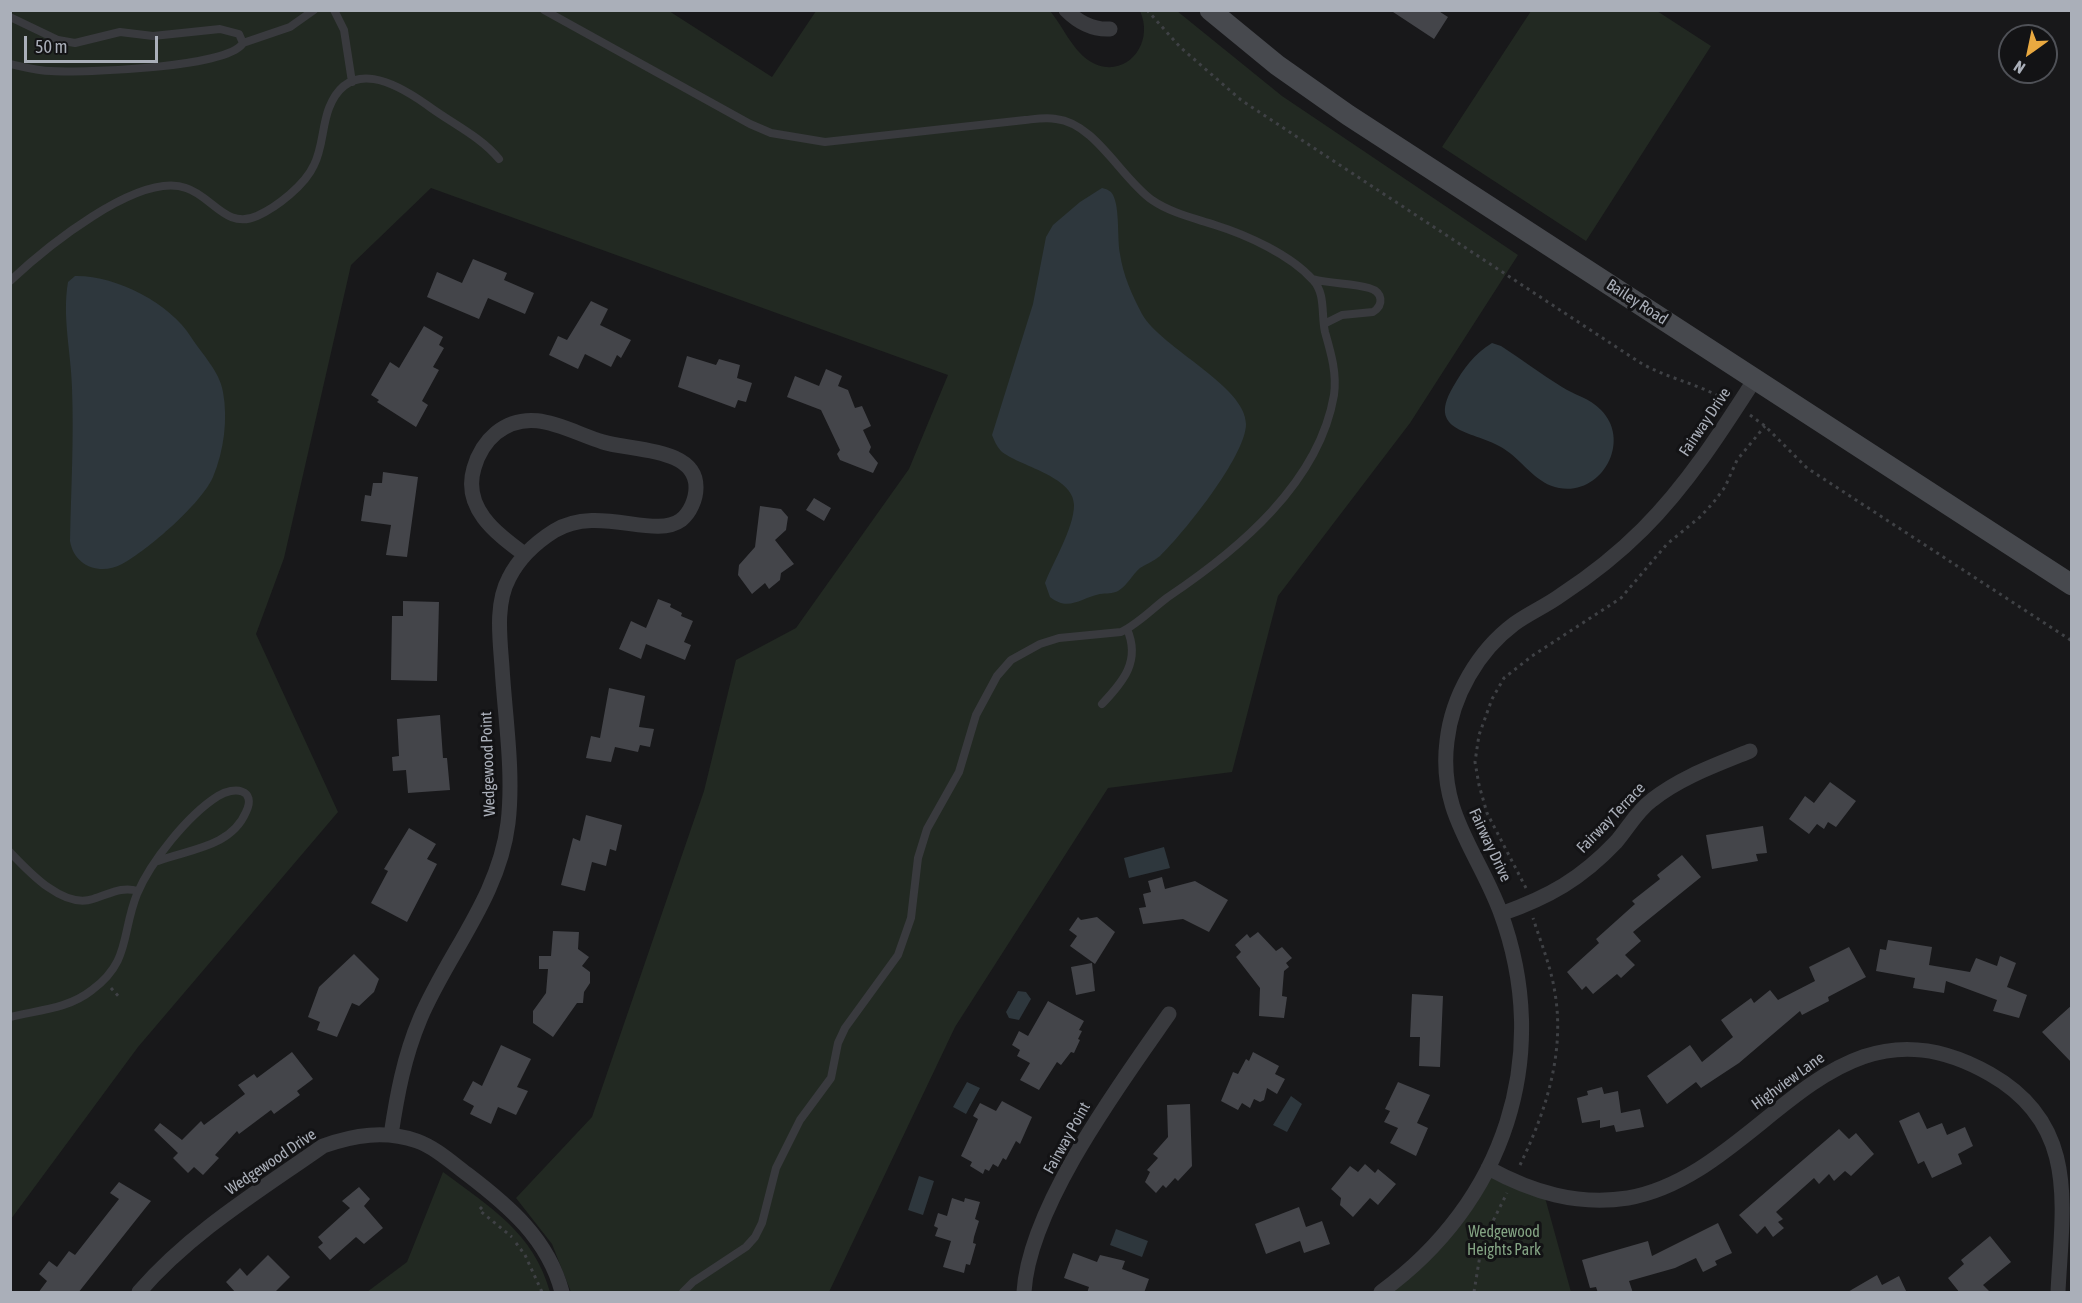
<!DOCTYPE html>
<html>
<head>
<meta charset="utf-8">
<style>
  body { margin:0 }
  #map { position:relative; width:2082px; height:1303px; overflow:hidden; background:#18181a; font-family:"Asap Condensed",sans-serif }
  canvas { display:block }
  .frame { position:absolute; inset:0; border:12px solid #aaafb9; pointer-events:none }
  .north { position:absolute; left:1998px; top:24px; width:60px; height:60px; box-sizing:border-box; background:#131315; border:2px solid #4f5157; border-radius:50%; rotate:213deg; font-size:16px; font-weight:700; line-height:24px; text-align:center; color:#aaafb9 }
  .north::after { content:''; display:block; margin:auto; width:21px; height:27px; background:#e9a940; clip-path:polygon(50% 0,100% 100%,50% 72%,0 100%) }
  .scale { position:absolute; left:24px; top:36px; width:134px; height:27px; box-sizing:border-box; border:3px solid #aaafb9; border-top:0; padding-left:8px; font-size:18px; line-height:21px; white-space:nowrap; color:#aaafb9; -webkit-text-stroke:4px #131315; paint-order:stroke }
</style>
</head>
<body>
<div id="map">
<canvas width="2082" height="1303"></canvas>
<div class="frame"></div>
<div class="north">N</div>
<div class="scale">50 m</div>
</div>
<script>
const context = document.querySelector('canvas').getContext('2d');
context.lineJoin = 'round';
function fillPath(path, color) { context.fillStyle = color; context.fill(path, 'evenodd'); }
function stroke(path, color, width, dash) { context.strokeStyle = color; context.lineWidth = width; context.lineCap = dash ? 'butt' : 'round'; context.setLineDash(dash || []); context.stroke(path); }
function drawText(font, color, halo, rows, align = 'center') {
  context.font = font + ' "Asap Condensed",sans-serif'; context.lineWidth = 6; context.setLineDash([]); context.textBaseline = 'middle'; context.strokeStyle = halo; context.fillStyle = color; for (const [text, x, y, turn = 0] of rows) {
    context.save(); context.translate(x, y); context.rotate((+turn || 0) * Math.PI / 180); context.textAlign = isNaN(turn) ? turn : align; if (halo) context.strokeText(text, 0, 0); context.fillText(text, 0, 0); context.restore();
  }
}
const green = new Path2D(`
  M11,11H669L772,77L816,11H1050C1062,25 1072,49 1088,60C1122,83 1156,46 1140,11H1177L1282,96L1518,255L1410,423L1278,596L1232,772L1108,788L955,1027L829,1292H571L552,1244L516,1198L592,1117L704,791L736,660L796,628L909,469L948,375L431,188L351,265L284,558L256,634L338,812L138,1047L11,1219Z
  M1531,11H1657L1711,46L1586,241L1442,147Z
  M1488,1168L1544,1194L1571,1292H1381L1398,1280Z
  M443,1172C491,1208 533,1232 550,1292H367L407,1262Z`);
const water = new Path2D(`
  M1102,188C1107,189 1111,191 1113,195C1120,208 1117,239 1120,254C1123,275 1132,295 1142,314C1161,348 1246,386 1246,424C1246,456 1183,534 1160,556C1154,561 1146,564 1140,568C1132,575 1127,586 1118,591C1112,594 1107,593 1100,594C1080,598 1069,612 1050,597L1045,583C1053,562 1074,528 1074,505C1074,476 1018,466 1001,451C997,447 994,440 992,435L1033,304L1046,237L1053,225L1080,202Z
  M75,276C115,275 170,303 191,337C202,354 220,372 223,392C228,419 224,451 213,477C202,503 147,551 122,564C100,576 74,566 70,541C71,490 74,439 72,388C71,352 62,317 68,282Z
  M1492,343L1501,346C1521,359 1541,374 1562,387C1574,395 1590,398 1601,410C1632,441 1602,496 1559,488C1537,484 1524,463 1507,451C1480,430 1424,436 1453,387C1464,368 1473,355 1492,343Z
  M1164,847L1170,868L1129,878L1124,858Z
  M1018,991L1026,992L1031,999L1019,1020L1009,1018L1006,1012Z
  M967,1082L980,1088L966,1114L953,1107Z
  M1291,1096L1302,1104L1287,1132L1273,1125Z
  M919,1176L934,1181L923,1215L908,1210Z
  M1116,1229L1148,1241L1142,1257L1110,1245Z`);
const building = new Path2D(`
  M1390,10H1437L1448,17L1434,39Z
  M473,259L507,273L504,280L534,293L525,314L488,298L479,319L427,297L437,272L462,283Z
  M591,301L608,309L600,325L631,340L621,358L617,355L611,367L585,354L578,369L549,355L558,336L567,340Z
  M424,326L443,337L439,345L444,348L433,367L439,370L422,401L428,405L416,427L377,402L379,400L371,395L390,362L399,368Z
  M687,356L716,365L719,359L740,365L737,378L752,383L746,402L738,400L735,408L678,387Z
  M826,369L842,376L838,386L848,390L855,408L862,406L871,426L863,430L871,447L869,452L878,463L873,473L840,460L837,454L840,450L821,410L787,397L795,376L819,386Z
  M383,472L418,477L407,557L386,555L391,525L361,521L365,495L371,496L373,483H382Z
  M814,498L831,508L824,521L806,510Z
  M760,506L781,509L788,517L786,530L775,540L794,564L781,573L780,580L769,589L765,583L752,594L738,575L739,565L755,547Z
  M658,599L671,604L670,607L682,613L681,616L693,621L684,642L691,645L685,660L646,644L641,659L619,649L631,621L646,628Z
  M403,601L439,602L437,681L391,680L392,616H403Z
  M609,688L645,696L639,727L654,729L650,747L640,745L638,752L615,747L611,762L586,758L591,736L600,738Z
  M440,715L443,758H447L450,790L408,793L406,770L393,771L392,757L399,756L397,719Z
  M1830,782L1856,801L1836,827L1828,822L1824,829L1817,824L1809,834L1789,819L1805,796L1814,803Z
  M586,815L622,825L616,851L610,849L606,866L592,862L585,891L561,885L573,838L580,841Z
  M1763,826L1767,853L1756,854L1758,861L1712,869L1706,835Z
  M409,828L436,844L427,859L437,864L407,922L371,903L388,871L384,869Z
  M1682,855L1701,877L1633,932L1641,941L1625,955L1635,965L1621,978L1617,974L1593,994L1586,986L1582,990L1567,972L1599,943L1596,939L1635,904L1632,901L1660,879L1657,875Z
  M1162,877L1165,889L1195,881L1228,900L1209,932L1183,919L1143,924L1139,908L1146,907L1143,894L1151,892L1148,881Z
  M1078,917L1081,920L1097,917L1115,932L1095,964L1070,946L1077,936L1069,930Z
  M553,931L579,932L578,949L589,957L582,966L590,972V983L584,992L583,1003H577L553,1037L533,1023V1011L546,993L548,969H539V956H551Z
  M1258,932L1276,951L1282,947L1292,958L1286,963L1289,967L1284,971L1282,996L1287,997L1284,1018L1259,1016L1260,988L1236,957L1241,952L1235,945L1247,934L1250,938Z
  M1888,940L1932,947L1929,965L1970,972L1976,958L1997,966L2000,956L2016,963L2007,987L2027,995L2019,1018L1993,1011L1997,1000L1946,981L1944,993L1913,988L1915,978L1876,971L1880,949L1886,950Z
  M1849,947L1866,977L1828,997L1829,1001L1802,1015L1800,1011L1739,1063L1701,1088L1696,1082L1667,1104L1647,1076L1690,1045L1702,1062L1733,1037L1721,1020L1751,998L1754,1003L1770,990L1778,1000L1815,981L1809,967Z
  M354,954L379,979L374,992L359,1006L352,1003L337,1037L317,1030L320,1022L308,1017L319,987Z
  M1092,963L1095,991L1076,995L1071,967Z
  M1412,994L1443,996L1440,1067L1419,1066L1420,1037H1410Z
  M1048,1001L1084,1021L1079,1030L1082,1031L1078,1039L1080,1040L1074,1053L1071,1052L1061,1065L1057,1062L1039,1090L1020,1080L1030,1063L1017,1056L1020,1050L1012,1045L1019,1031L1028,1036Z
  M2072,1005V1063L2042,1032Z
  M501,1045L531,1059L517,1087L528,1091L516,1115L498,1107L491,1124L470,1114L474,1106L463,1100L473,1081L482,1086Z
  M292,1052L313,1079L297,1091L300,1095L274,1114L271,1110L239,1134L237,1131L215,1155L219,1158L203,1175L194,1167L188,1173L173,1158L178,1153L154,1130L160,1123L182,1140L201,1121L204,1125L245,1094L238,1085L254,1074L257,1078Z
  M1253,1052L1279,1066L1275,1074L1285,1079L1277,1094L1267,1088L1264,1100L1260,1102L1254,1099L1250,1108L1242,1103L1238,1110L1221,1101L1233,1072L1238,1074L1246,1059L1249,1061Z
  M1398,1082L1430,1095L1417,1123L1428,1128L1416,1156L1390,1143L1398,1128L1384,1122L1390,1111L1385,1109Z
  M1602,1087L1604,1094L1618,1091L1621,1113L1640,1109L1644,1127L1616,1132L1614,1125L1600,1128V1120L1582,1123L1577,1098L1588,1095L1587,1091Z
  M1002,1101L1032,1117L1020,1144L1016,1141L1006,1160L1003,1158L998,1167L993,1164L989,1171L985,1169L983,1174L970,1166L972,1162L961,1156L978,1119L973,1116L980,1103L996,1111Z
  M1190,1104L1192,1166L1178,1181L1175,1178L1166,1188L1163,1185L1156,1193L1145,1182L1150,1172L1147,1170L1158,1158L1153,1154L1168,1137L1167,1105Z
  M1919,1112L1927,1129L1942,1123L1947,1135L1965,1127L1973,1146L1958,1154L1962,1164L1932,1178L1924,1161L1918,1164L1899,1121Z
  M1839,1129L1849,1139L1856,1133L1874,1154L1851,1176L1845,1171L1834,1181L1829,1174L1819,1184L1814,1178L1776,1212L1783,1219L1778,1222L1784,1228L1773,1237L1765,1226L1757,1234L1739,1215Z
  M1365,1164L1375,1173L1378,1169L1396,1184L1378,1205L1370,1198L1353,1217L1340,1205L1341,1198L1331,1189L1350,1166L1358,1172Z
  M119,1182L151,1201L78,1293H38L47,1281L39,1274L49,1261L57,1267L69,1251L75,1255L119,1199L110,1193Z
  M359,1187L370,1199L364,1206L383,1228L364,1244L356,1237L330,1260L318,1247L323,1243L318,1237L350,1208L342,1201Z
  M952,1198L964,1202L965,1198L980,1202L975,1219L979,1221L974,1237L973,1243L976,1244L970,1265L966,1264L964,1273L943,1267L951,1241L935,1236L938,1228L934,1226L938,1213L947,1216Z
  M1299,1207L1306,1227L1322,1221L1330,1244L1304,1253L1300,1241L1266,1254L1255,1224Z
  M1718,1223L1732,1253L1715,1261L1717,1265L1703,1272L1696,1258L1675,1268L1629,1281L1633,1293H1598L1596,1287L1590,1288L1582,1260L1648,1241L1652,1256Z
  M1990,1236L2011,1262L1983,1285L1991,1293H1960L1948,1278L1964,1264L1961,1260Z
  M1073,1253L1097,1262L1100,1255L1125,1261L1122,1269L1149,1279L1144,1293H1087L1089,1287L1064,1278Z
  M268,1255L290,1277L274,1293H236L226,1282L240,1268L247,1276Z
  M1877,1275L1882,1285L1899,1276L1907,1293H1846Z`);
const path = new Path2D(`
  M1147,10L1180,47L1241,100L1639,362C1666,378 1696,383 1724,399
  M1750,415L1765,426L1807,468L2072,641
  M1526,888L1487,813L1479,785L1475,762L1479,735L1492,699L1504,678L1532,656L1621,598L1667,544L1700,517L1713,503L1725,487L1737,460L1765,426
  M111,988L120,998
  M1520,1165C1546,1111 1565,1053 1555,993C1551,967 1541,943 1533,918
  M482,1207L479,1210L512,1237
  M516,1243L525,1255L542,1292
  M1474,1292L1482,1243L1507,1193`);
const lane = new Path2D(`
  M334,10L344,30L352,82
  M544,10L750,124L771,133L825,142L1025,120C1035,119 1046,117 1056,119C1095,123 1121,178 1152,200C1171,213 1194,218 1215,225C1247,235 1291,255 1313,280C1326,294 1321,315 1325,332C1331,353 1337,373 1334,395C1319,483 1238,550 1168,597C1153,608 1138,624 1121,632L1059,638L1040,644L1011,660L997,676L976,715L959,772L927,829L918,858L911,918L898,955L845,1028L838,1043L831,1078L800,1120L776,1168L762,1223L755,1237L746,1247L693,1282L683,1292
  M10,17L58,40L75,43L120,32L153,36L220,29L239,34L243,43C229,68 82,73 51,71C37,71 24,67 10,64
  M243,43L290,27L314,10
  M1313,279C1331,284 1352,283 1369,288C1383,292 1384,305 1373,312L1342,315L1324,324
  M10,281C43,250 138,171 186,188C212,196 226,230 257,216C277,207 305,185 314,165C323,147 322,126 329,108C349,57 396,83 427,105C451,123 480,136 499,159
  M1102,704C1123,682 1141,661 1127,629
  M10,852C29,872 63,909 93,899C110,894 121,886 138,891
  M10,1017C39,1010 68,1009 92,990C131,961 121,934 137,894C151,861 188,815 218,796C234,786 257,789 246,812C231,847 190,849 158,861`);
const street = new Path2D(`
  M1066,10C1078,22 1093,30 1110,29
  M1501,914C1549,897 1581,879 1616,842C1628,828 1637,811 1652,800C1681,777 1716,765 1750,751
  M391,1135C397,1095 404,1057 420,1019C448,953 499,897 508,823C514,772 505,718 502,667C500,639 495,604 509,578C519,558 535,543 554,531C598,504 654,540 681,520C690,513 696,499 696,488C697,447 631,451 603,442C567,431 531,405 496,433C484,443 478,454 474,468C462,508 496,533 524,554
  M1488,1168C1532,1192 1577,1206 1628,1198C1763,1174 1830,982 1990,1074C2080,1125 2062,1207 2058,1292
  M139,1292C191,1232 259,1191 323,1146C354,1135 385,1130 417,1141C436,1148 451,1162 467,1174C509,1206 548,1239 562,1292
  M1024,1292C1029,1207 1120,1084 1169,1014
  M1381,1292C1504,1203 1554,1056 1500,911C1477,850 1438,812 1447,741C1452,696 1478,651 1514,624C1529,613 1546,606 1561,595C1590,576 1618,554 1643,529C1687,485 1721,432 1755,379`);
const secondary = new Path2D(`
  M1210,10L1277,65L1348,115L2072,585`);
const streetNames = [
  ["Bailey Road",1637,302,33],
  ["Fairway Drive",1705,422,-56],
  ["Wedgewood Point",488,764,-92],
  ["Fairway Terrace",1611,818,-46],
  ["Fairway Drive",1490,845,65],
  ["Highview Lane",1788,1081,-36],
  ["Fairway Point",1067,1138,-61],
  ["Wedgewood Drive",271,1162,-34]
];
const parkNames = [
  ["Wedgewood",1504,1232],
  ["Heights Park",1504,1250]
];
fillPath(green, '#222922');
fillPath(water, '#2e373d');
fillPath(building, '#44454a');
stroke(path, '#3f4145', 3, [3, 4.5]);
stroke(lane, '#393a3e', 8);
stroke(street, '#393a3e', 15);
stroke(secondary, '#47494e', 21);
drawText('16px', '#aaafb9', '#131315', streetNames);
drawText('16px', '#83a383', '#131315', parkNames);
</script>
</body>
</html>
